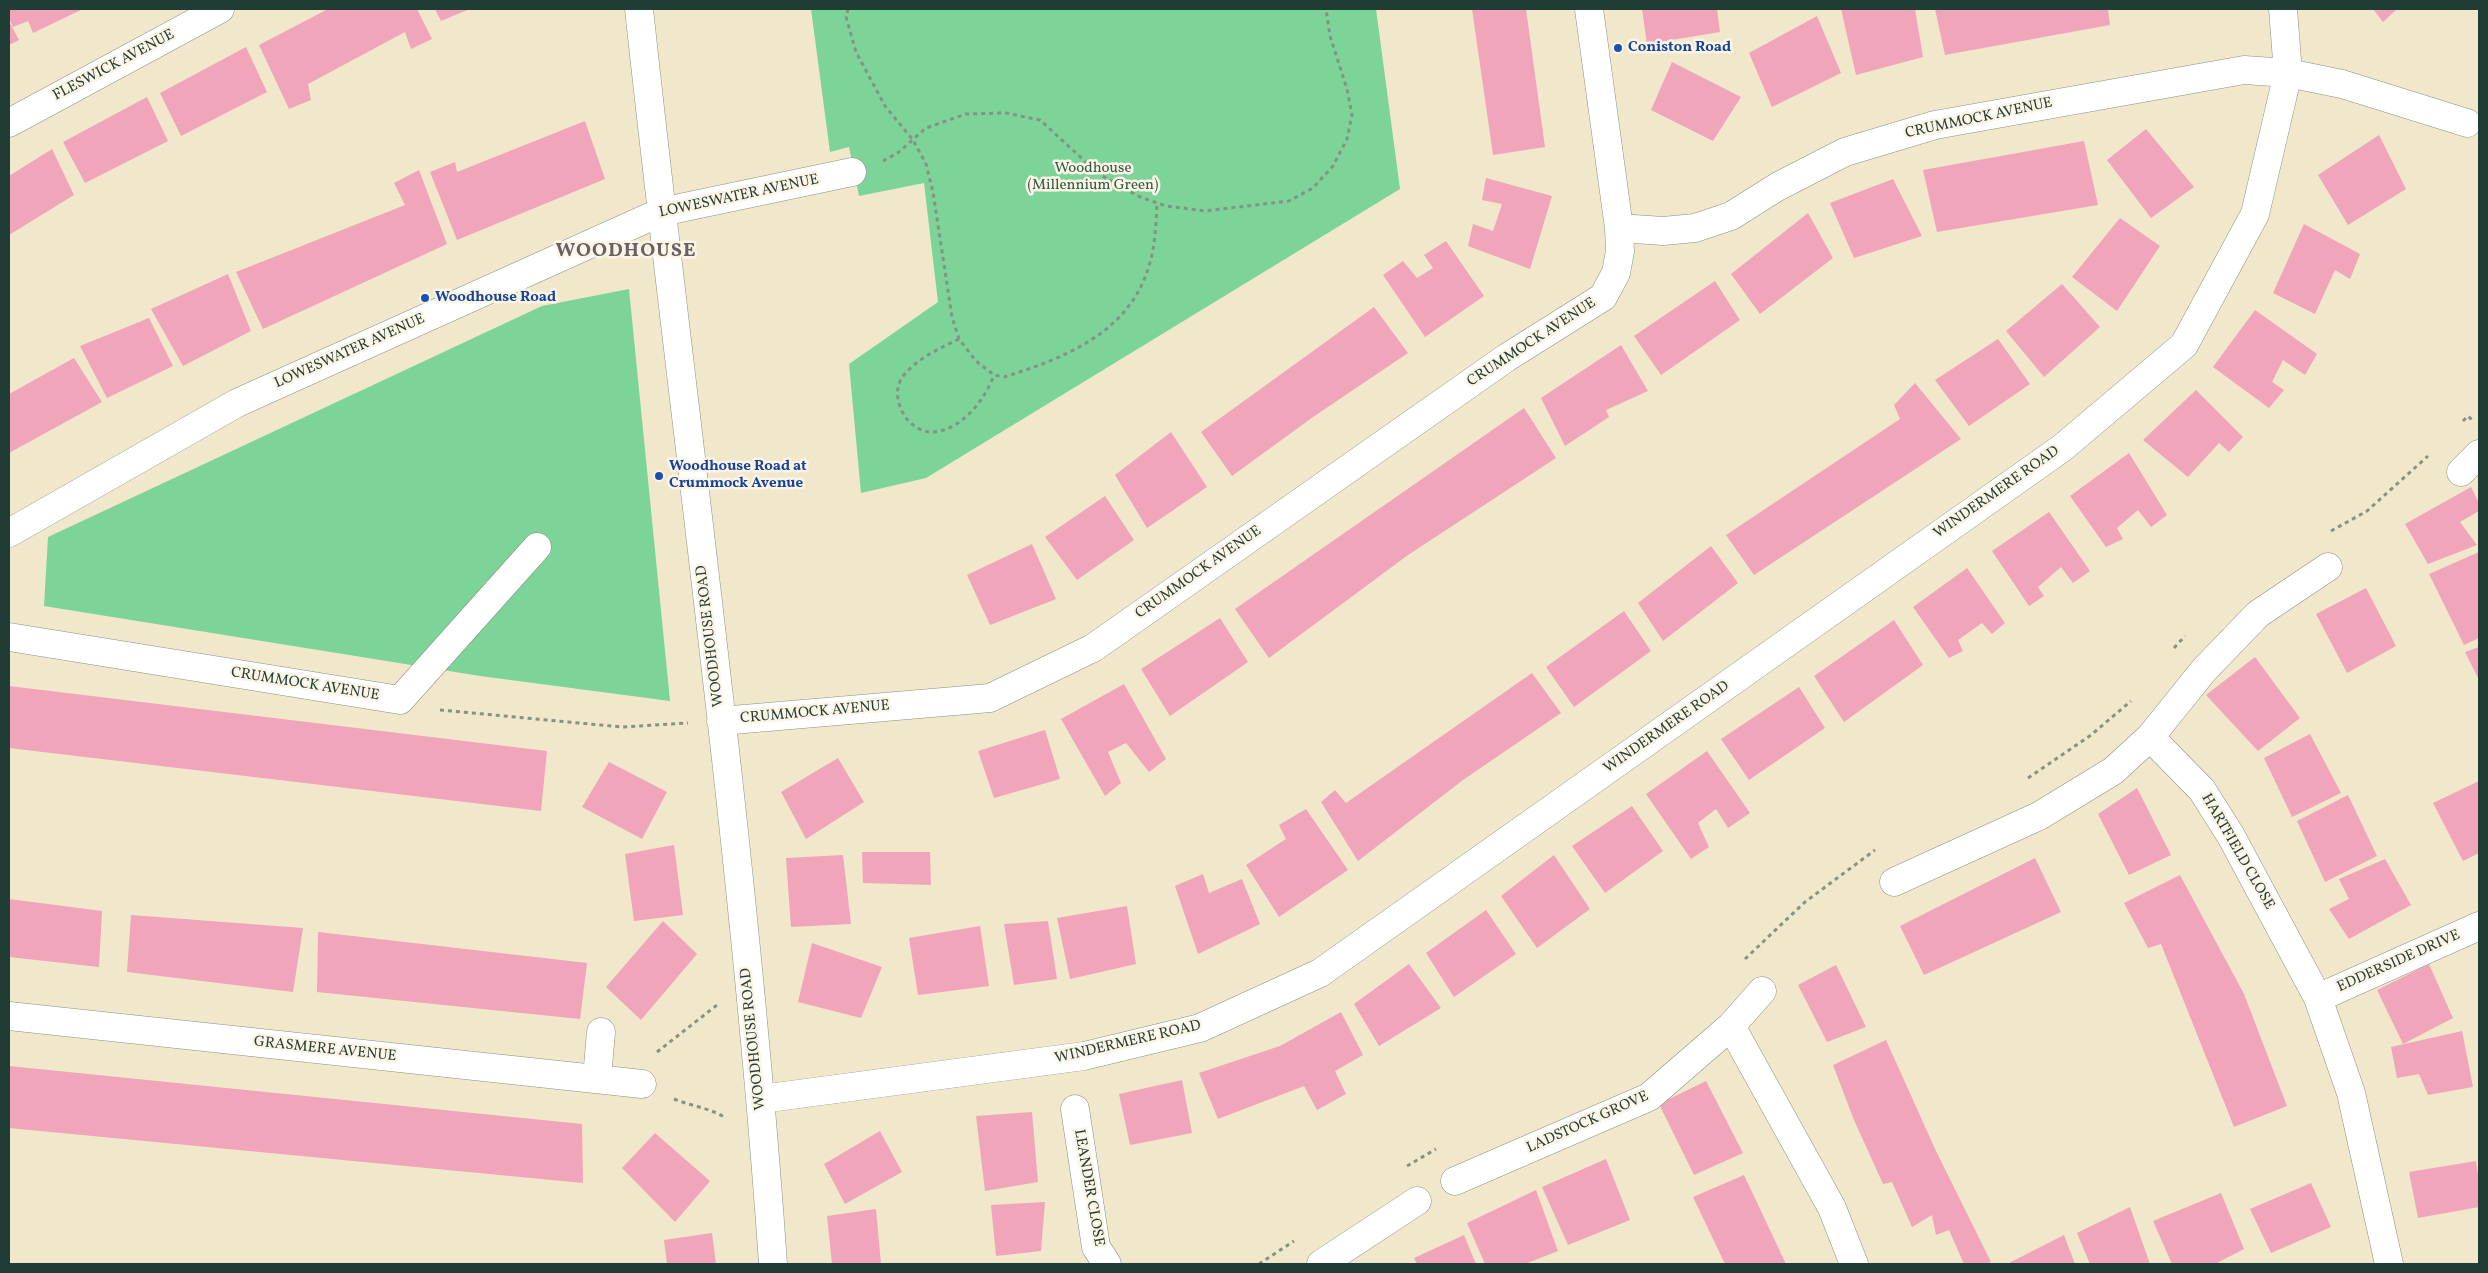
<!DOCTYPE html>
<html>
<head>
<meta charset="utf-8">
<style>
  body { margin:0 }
  #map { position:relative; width:2488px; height:1273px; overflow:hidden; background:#f1e7cb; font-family:Vollkorn,serif }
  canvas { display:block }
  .frame { position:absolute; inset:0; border:10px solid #1f3d34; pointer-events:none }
</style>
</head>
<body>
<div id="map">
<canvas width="2488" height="1273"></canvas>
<div class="frame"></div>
</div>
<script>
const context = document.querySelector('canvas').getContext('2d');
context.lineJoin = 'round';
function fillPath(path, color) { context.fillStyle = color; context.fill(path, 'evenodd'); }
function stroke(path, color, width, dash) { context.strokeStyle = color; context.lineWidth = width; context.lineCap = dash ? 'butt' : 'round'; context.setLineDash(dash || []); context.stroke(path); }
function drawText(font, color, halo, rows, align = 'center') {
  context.font = font + ' Vollkorn,serif'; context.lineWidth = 5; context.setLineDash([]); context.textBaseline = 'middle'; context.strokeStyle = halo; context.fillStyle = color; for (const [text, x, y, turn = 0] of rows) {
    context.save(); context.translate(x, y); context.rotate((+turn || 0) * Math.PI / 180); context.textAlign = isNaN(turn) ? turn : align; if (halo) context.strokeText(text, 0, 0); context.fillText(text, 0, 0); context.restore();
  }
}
const green = new Path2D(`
  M811,9H1376L1400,189L926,478L861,493L849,364L938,302L924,183L859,196L849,147L830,152Z
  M629,289L670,701L480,676L44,606L48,537L542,306Z`);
const building = new Path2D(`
  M9,9H83L33,33L28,21L13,27L9,18Z
  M328,9H417L432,39L411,49L405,32L308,84L311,100L289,109L259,45Z
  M435,9H470L441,21Z
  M1472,9H1526L1545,147L1493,155Z
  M1642,9H1717L1720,32L1647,44Z
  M1841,9H1915L1923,57L1856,75Z
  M1935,9H2108L2110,25L1945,55Z
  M2373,9H2397L2383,22Z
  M1817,16L1841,73L1772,107L1749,53Z
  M9,21L19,40L9,45Z
  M246,47L267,92L181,136L160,93Z
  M1672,62L1741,97L1713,141L1651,110Z
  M147,97L168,141L85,183L63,142Z
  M585,121L605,179L457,240L430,172L455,162L457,172Z
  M2146,129L2194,187L2151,218L2107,160Z
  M2379,135L2406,189L2348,225L2318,175Z
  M2084,141L2098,205L1937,232L1923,170Z
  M52,149L74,195L9,235V176Z
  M419,170L447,244L263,329L236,272L405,205L394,183Z
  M1486,178L1552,196L1530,269L1468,246L1473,224L1493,231L1502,204L1482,200Z
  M1893,179L1922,236L1854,258L1830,203Z
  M1808,213L1833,258L1760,314L1731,274Z
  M2120,218L2160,246L2117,311L2072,277Z
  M2304,224L2360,254L2350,279L2335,270L2315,314L2273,293Z
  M1446,241L1484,296L1425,337L1383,275L1403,261L1417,278L1433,268L1424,255Z
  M228,274L251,331L183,366L151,309Z
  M1715,281L1740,320L1661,375L1634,336Z
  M2062,284L2100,327L2044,377L2006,331Z
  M1374,307L1408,353L1313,417L1232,476L1201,432Z
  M2255,310L2317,354L2305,375L2283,360L2272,382L2284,390L2269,408L2213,367Z
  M149,318L173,366L107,398L80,346Z
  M1998,339L2030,384L1969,426L1935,380Z
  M1621,345L1648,391L1606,410L1609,417L1565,446L1541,398Z
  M74,358L102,402L9,453V394Z
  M1915,383L1961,439L1754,575L1726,535L1900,419L1894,405Z
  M2196,390L2243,437L2229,452L2219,443L2188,477L2143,440Z
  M1524,408L1556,458L1408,555L1269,658L1235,609Z
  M1171,432L1207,487L1147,528L1115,475Z
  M2129,453L2167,515L2151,527L2138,510L2117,528L2123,539L2106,547L2070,496Z
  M2471,487L2479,503V511L2460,522L2477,545L2428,564L2405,524Z
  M1105,496L1134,540L1077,580L1045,537Z
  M2049,512L2090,571L2073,583L2061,567L2038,587L2044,596L2029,606L1992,551Z
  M1032,544L1056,599L990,625L967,575Z
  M1711,546L1738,583L1663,641L1638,603Z
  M2479,552V638L2464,645L2429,574Z
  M1967,568L2005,623L1992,634L1982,623L1958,640L1963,651L1949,658L1913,607Z
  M2366,588L2396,646L2347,673L2316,614Z
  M1624,611L1651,651L1574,707L1546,667Z
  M1220,618L1248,662L1170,716L1141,669Z
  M1894,620L1923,665L1844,722L1814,676Z
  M2479,647V680L2465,652Z
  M2255,657L2300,718L2258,751L2206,695Z
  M1532,673L1561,713L1463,780L1358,861L1321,802L1335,790L1346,803Z
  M1124,684L1166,759L1149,772L1126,743L1108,752L1121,783L1105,796L1061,719Z
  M9,686L547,751L541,811L9,748Z
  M1799,687L1825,728L1749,780L1721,739Z
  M1045,730L1060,779L994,798L978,751Z
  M2310,734L2341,793L2292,817L2264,758Z
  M1707,751L1750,813L1728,828L1716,809L1698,823L1709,847L1691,859L1646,794Z
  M838,758L864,802L806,839L781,792Z
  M609,762L667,792L642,839L582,807Z
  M2479,781V853L2463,861L2433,803Z
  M2137,788L2171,855L2129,875L2098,814Z
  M2348,795L2377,856L2325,882L2297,821Z
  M1632,806L1663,851L1605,893L1572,846Z
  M1306,809L1348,870L1279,917L1246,865L1286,839L1279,825Z
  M674,845L683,915L634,921L625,854Z
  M862,852H930L931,885L863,883Z
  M843,855L851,924L791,927L786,858Z
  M1554,855L1590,909L1537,948L1501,896Z
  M2035,858L2061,912L1924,975L1900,926Z
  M2385,859L2411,905L2349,939L2329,909L2349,899L2339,879Z
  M1203,874L1209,893L1242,879L1260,924L1198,954L1175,886Z
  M2180,875L2244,994L2287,1106L2234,1127L2161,944L2148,948L2124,903Z
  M9,899L102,911L99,967L9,957Z
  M1127,906L1136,964L1070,979L1057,918Z
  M1486,910L1516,954L1454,997L1426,953Z
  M131,915L303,928L293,992L127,972Z
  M663,921L697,954L641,1020L606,987Z
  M1048,921L1057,979L1014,985L1004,924Z
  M980,926L989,986L918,995L909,938Z
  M318,932L587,963L580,1019L317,992Z
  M812,943L882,967L861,1018L798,1002Z
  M1409,964L1441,1008L1379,1046L1354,1004Z
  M2429,964L2453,1018L2403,1044L2377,990Z
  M1836,965L1866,1027L1827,1042L1798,985Z
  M1341,1012L1363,1055L1335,1071L1346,1094L1317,1110L1304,1086L1218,1119L1199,1073L1280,1046Z
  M2462,1031L2473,1087L2428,1095L2419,1074L2397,1078L2391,1047Z
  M1886,1040L1936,1151L1991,1262L1985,1264H1964L1949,1230L1936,1235L1932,1215L1912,1227L1892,1182L1883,1184L1854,1120L1833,1065Z
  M9,1066L582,1124L583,1183L9,1128Z
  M1182,1080L1192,1133L1130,1145L1119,1094Z
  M1706,1081L1743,1153L1694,1175L1659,1104Z
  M1032,1112L1038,1182L985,1191L976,1116Z
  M880,1131L902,1172L845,1204L824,1164Z
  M655,1133L710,1181L675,1222L622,1168Z
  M1606,1159L1630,1220L1568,1245L1542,1187Z
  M2476,1161L2479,1182V1207L2418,1218L2409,1172Z
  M1744,1175L1786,1264H1725L1693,1197Z
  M2311,1183L2331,1227L2271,1253L2250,1209Z
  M1536,1190L1558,1251L1525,1264H1485L1467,1223Z
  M2221,1193L2244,1249L2215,1264H2172L2153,1221Z
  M1045,1202L1041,1251L996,1256L991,1205Z
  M2130,1207L2150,1264H2090L2077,1233Z
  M876,1209L881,1264H832L827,1216Z
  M712,1233L716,1264H667L664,1240Z
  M1464,1235L1476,1264H1417L1414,1258Z
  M2064,1235L2075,1264H2007Z`);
const path = new Path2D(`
  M848,9L846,17L856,52L885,106L913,140L926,164L933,192L952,317L959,339L976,361L994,375L1004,377C1062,359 1126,334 1147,272C1155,250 1156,226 1157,203
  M883,161L899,152L926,128L966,114L1006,113L1040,120L1099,174L1140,197L1166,206L1205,211L1289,201L1313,188L1333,166L1347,139L1352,115L1347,89L1330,36L1326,9
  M959,339C940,348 918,358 904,375C887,395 906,432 932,432C961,431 985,400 994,375
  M2463,421L2468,416L2472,420
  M2331,531L2367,511L2428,456
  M2174,648L2185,636
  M440,710L622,727L688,723
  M2028,778L2091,735L2131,701
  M1745,959L1805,902L1875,850
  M657,1052L717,1005
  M674,1099C691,1106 710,1108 726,1118
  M1407,1166L1436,1149
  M1259,1264L1294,1241`);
const minor = new Path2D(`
  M639,9C684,427 744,844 773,1264
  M1589,9L1619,228
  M9,123L220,9
  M2461,472L2479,454
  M9,533L237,403L661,212L852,172
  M9,637L400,700L537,547
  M721,721L990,698L1093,648L1506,358L1603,297L1616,273L1620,251L1619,228L1663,231L1695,228L1731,216L1777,187L1845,152L1935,125L2244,70L2288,73L2342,84L2467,123
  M2150,737L2204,670L2258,614L2328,567
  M1894,882L2039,816L2113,771L2150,737L2202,790L2231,836L2318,998L2351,1093L2389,1264
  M2318,998L2479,926
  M9,1016L642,1084
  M1731,1026L1762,991
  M597,1078L601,1032
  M761,1099L1084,1056L1200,1028L1320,973L2062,448L2184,345L2255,214L2288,73L2283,9
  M1075,1109L1096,1247L1107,1264
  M1455,1181L1649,1097L1731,1026L1832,1208L1854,1264
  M1321,1264L1417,1201`);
const markers = [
  [1618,48,5,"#1a4fb4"],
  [425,298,5,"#1a4fb4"],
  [659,476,5,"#1a4fb4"]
];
const transitNames = [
  ["Coniston Road",1628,48],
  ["Woodhouse Road",435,298],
  ["Woodhouse Road at",669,467],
  ["Crummock Avenue",669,484]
];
const streetNames = [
  ["FLESWICK AVENUE",114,66,-28],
  ["CRUMMOCK AVENUE",1979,119,-12],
  ["LOWESWATER AVENUE",739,197,-12],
  ["CRUMMOCK AVENUE",1532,343,-33],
  ["LOWESWATER AVENUE",350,352,-24],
  ["WINDERMERE ROAD",1997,493,-35],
  ["CRUMMOCK AVENUE",1199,573,-35],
  ["WOODHOUSE ROAD",711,636,-97],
  ["CRUMMOCK AVENUE",305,685,9],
  ["CRUMMOCK AVENUE",815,713,-5],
  ["WINDERMERE ROAD",1667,728,-35],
  ["HARTFIELD CLOSE",2237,852,60],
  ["EDDERSIDE DRIVE",2399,962,-24],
  ["WOODHOUSE ROAD",754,1039,-96],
  ["WINDERMERE ROAD",1128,1043,-13],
  ["GRASMERE AVENUE",325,1050,6],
  ["LADSTOCK GROVE",1588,1123,-24],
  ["LEANDER CLOSE",1088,1188,80]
];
const parkNames = [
  ["Woodhouse",1093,169],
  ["(Millennium Green)",1093,186]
];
const districtNames = [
  ["WOODHOUSE",626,252]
];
fillPath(green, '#7cd498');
fillPath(building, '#f0a5bb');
stroke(minor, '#889280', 29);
stroke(path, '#889280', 3, [4, 4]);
stroke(minor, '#fff', 28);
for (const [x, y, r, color] of markers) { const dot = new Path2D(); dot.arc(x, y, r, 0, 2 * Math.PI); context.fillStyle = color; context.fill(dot); stroke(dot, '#fcf5e5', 2); }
drawText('bold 15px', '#164399', '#fcf5e5', transitNames, 'left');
drawText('15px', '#1f3d34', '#fcf5e5', streetNames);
drawText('15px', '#325b48', '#fcf5e5', parkNames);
context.letterSpacing = '1px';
drawText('bold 20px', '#686163', '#fcf5e5', districtNames);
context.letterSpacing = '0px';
</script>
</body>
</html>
